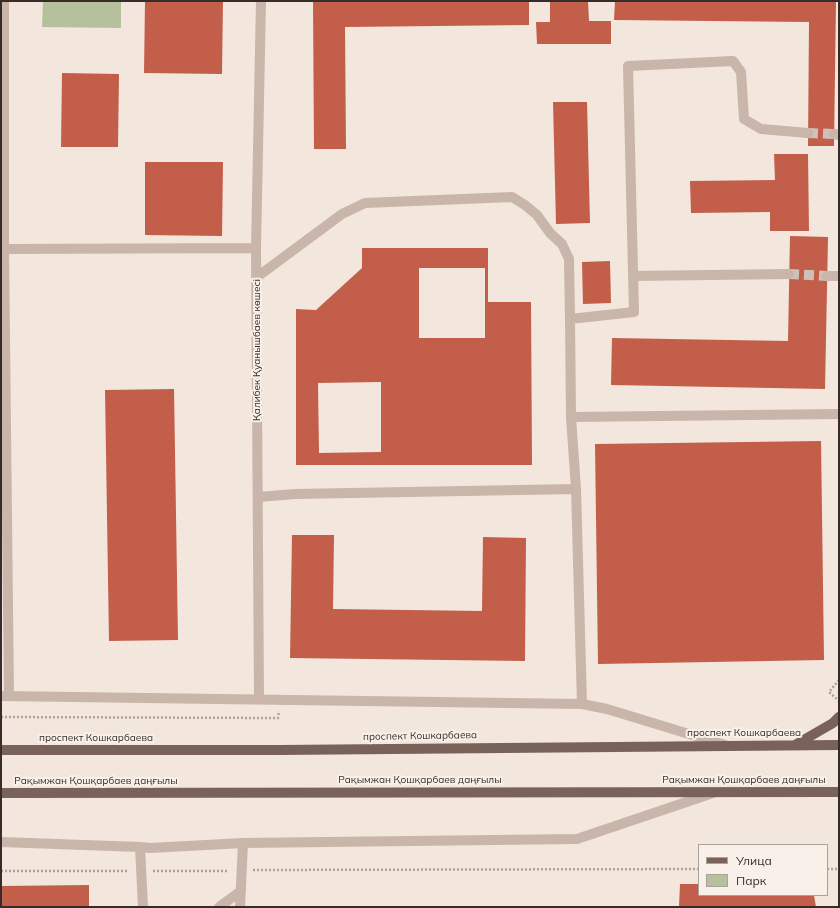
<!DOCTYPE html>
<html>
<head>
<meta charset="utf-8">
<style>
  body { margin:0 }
  #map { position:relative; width:840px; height:908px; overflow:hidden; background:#f2e6dd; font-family:Mulish,sans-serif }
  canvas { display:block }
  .frame { position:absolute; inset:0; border:2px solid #372c29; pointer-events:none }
  .legend { position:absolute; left:698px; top:844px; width:130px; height:52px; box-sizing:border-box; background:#f9f1e9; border:1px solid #aba29c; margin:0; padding:5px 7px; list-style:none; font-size:12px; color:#372c29 }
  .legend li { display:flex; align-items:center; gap:8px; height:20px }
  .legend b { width:20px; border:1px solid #aba29c }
</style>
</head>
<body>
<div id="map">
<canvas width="840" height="908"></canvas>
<div class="frame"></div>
<ul class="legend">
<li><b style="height:5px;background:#78625a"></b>Улица</li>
<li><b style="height:11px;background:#b7c09d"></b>Парк</li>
</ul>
</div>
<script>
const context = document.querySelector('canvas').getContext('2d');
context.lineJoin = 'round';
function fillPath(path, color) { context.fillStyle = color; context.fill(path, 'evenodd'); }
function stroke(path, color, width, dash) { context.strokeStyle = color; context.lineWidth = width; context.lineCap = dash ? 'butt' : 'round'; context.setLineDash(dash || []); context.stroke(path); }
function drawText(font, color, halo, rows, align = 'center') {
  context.font = font + ' Mulish,sans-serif'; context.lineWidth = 4; context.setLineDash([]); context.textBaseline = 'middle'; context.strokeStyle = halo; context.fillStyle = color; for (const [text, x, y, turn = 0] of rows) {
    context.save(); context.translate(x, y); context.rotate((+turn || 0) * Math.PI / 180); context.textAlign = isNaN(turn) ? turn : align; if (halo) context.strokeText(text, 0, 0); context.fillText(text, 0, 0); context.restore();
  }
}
const green = new Path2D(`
  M43,1H121V28L42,27Z`);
const building = new Path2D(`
  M145,1H223L222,74L144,73Z
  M313,1H529V25L345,27L346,149H314Z
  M550,1H588L589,21H611V44H537L536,22H550Z
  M615,1H836L834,146H808L809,22L614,20Z
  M62,73L119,74L118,147H61Z
  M553,102H587L590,223L556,224Z
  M774,154H808L809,231H770V212L691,213L690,181L775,180Z
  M145,162H223L222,236L145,235Z
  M790,236L828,237L825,389L611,385L612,338L788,341Z
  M362,248H488V302H531L532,465H296V309L316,310L362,268ZM419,268H485V338H419ZM381,382V452L319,453L318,383Z
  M610,261L611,303L583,304L582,262Z
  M174,389L178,640L109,641L105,390Z
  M821,441L824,660L598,664L595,444Z
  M292,535H334L333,609L482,611L483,537L526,538L525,661L290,658Z
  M680,884H699V895H814L816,907H679Z
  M89,885V907H1V886Z`);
const minorTunnel = new Path2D(`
  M808,133L834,134
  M789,274L827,276`);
const path = new Path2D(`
  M839,680L829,692L839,701
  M1,717L278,718L279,711
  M827,869H839
  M253,870L699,869
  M1,871H128
  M153,871H228`);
const minor = new Path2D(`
  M4,1V249L256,248
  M834,134L839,135
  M4,249L9,696
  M633,276L789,274
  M827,276H839
  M257,277L342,214L365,203L512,197L525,205L537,215L550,233L562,244L569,259L570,319
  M571,417L839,414
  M258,497L295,494L576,489
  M1,696L582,704L607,709L725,745
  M259,699L256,248L261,1
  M582,704L576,489L571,417L570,319L634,312L628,66L733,61L741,72L744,119L761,129L808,133
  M1,842L140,847L150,848L243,843L577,839L713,793
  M140,847L143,907
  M219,907L241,891
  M240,907L243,843`);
const major = new Path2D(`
  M795,745L833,723L839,717
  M1,750H280L839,745
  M1,793L839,792`);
const streetNames = [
  ["Қалибек Қуанышбаев көшесі",257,350,-90],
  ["проспект Кошкарбаева",744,733],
  ["проспект Кошкарбаева",420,736,-1],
  ["проспект Кошкарбаева",96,738],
  ["Рақымжан Қошқарбаев даңғылы",420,780],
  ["Рақымжан Қошқарбаев даңғылы",744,780],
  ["Рақымжан Қошқарбаев даңғылы",96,781]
];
fillPath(green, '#b7c09d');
fillPath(building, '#c25e4a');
stroke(minorTunnel, '#cdc1b9', 10, [10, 5]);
stroke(path, '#b59f93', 2.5, [2, 2]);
stroke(minor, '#c9b5a9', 10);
stroke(major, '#78625a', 10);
drawText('10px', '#372c29', '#f9f1e9', streetNames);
</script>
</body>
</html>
